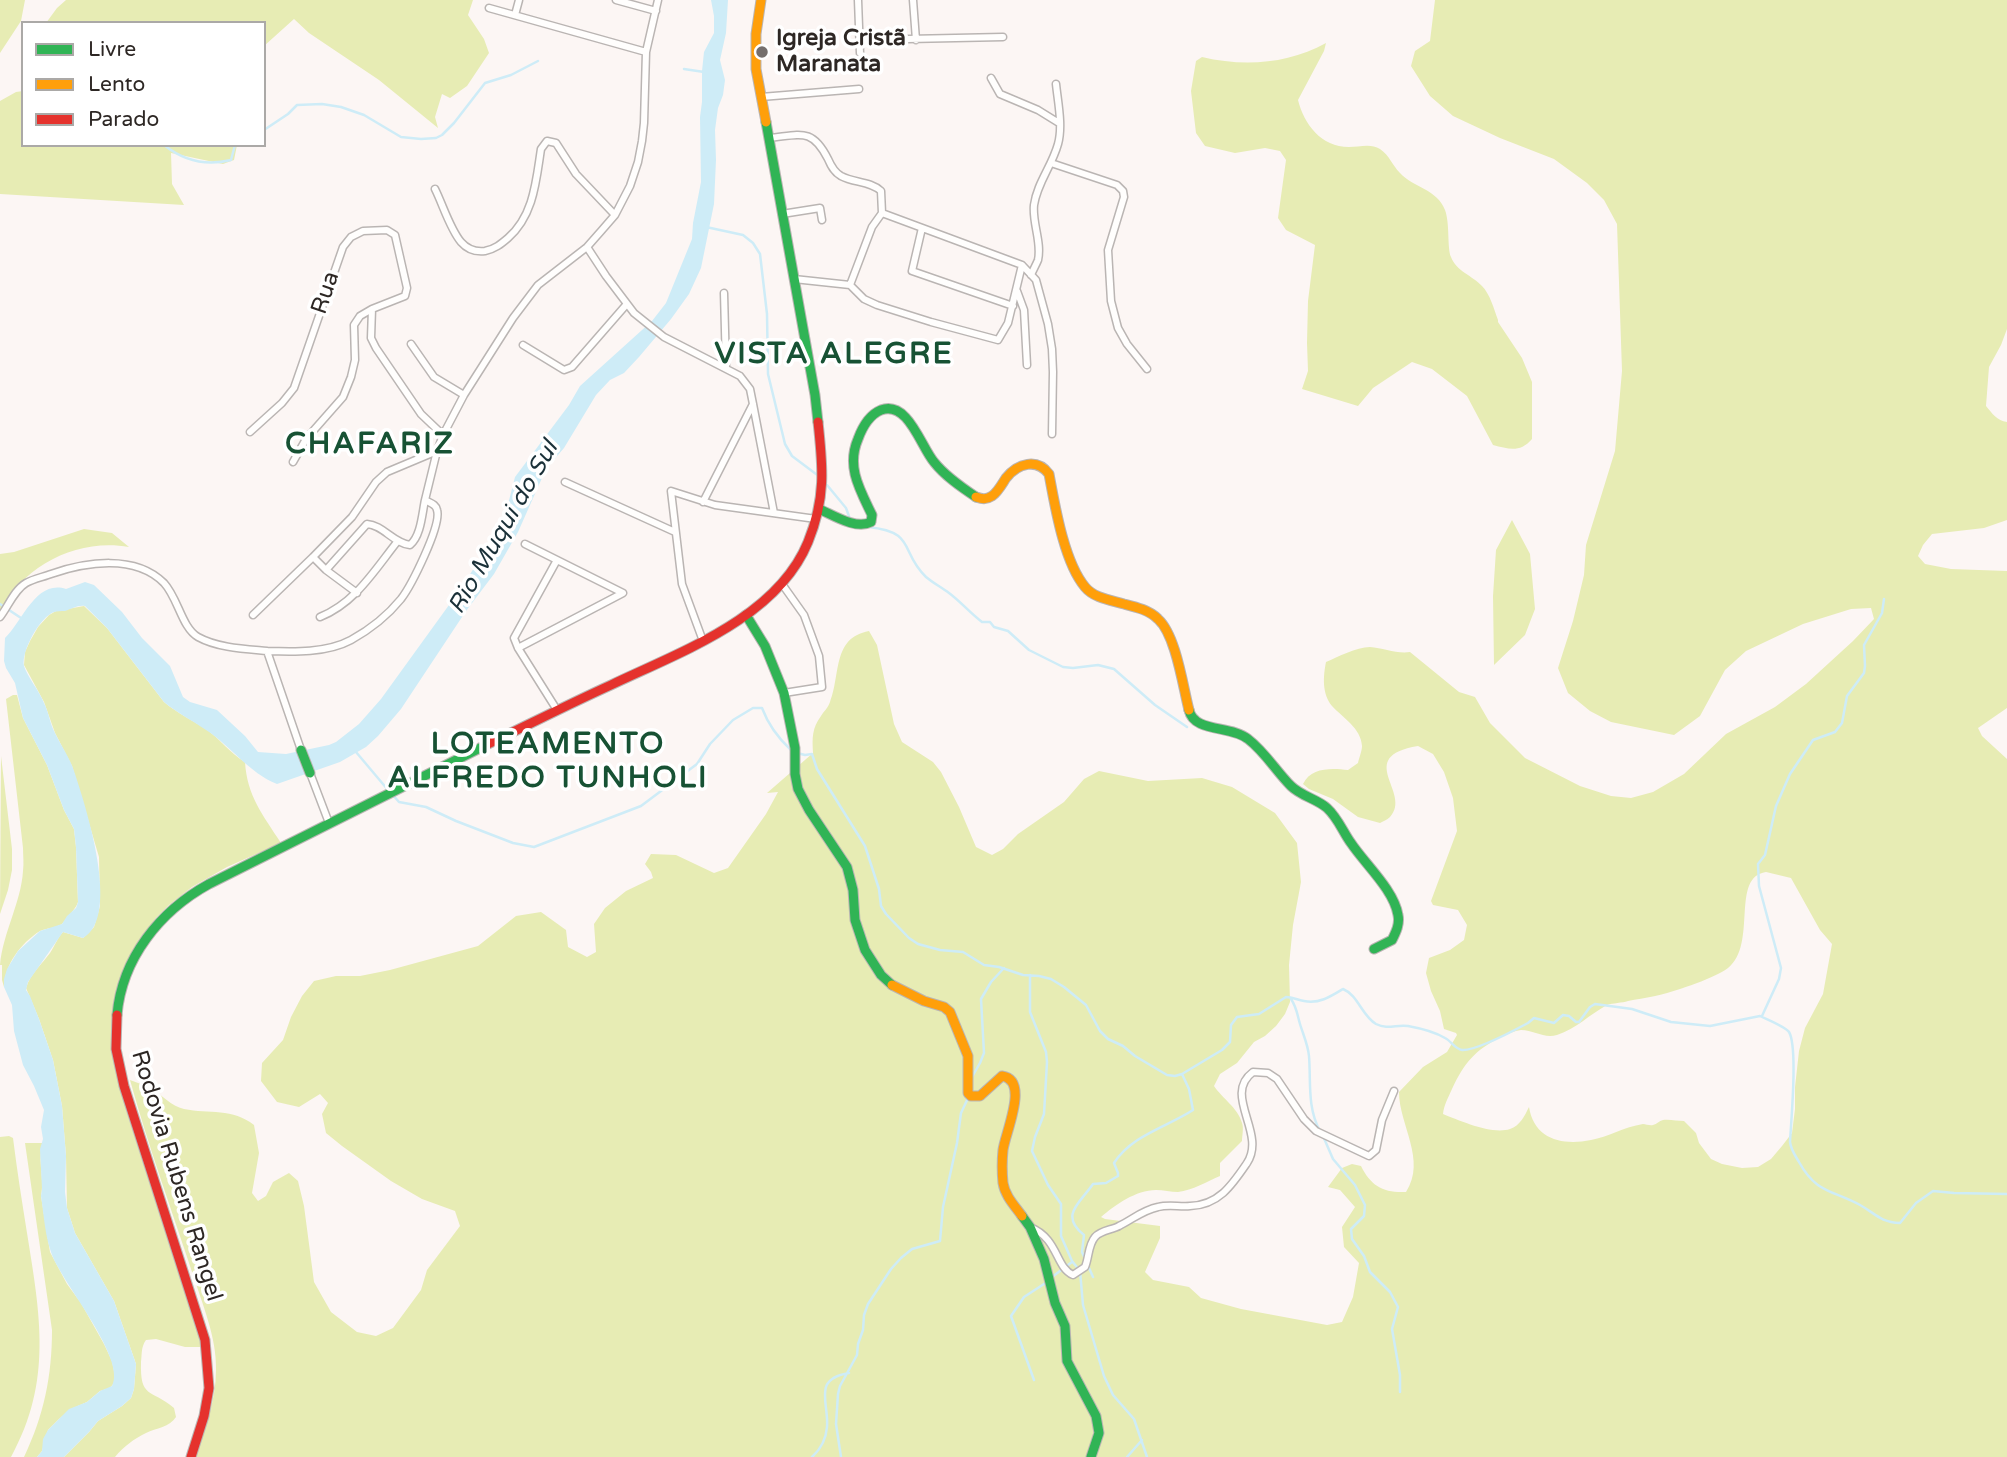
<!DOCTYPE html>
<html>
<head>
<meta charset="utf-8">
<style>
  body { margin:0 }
  #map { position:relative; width:2007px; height:1457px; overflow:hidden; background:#fcf6f4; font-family:"Varela Round",sans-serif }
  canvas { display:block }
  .legend { position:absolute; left:21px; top:21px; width:245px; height:126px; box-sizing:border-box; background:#fff; border:2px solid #aba9a7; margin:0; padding:9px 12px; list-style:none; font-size:21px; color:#2d2724 }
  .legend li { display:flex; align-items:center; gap:14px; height:35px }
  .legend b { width:35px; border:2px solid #aba9a7 }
</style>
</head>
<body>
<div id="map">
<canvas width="2007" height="1457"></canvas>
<ul class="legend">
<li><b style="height:9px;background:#30b455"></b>Livre</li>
<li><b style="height:9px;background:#ff9f0a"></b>Lento</li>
<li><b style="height:9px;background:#e5322d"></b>Parado</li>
</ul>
</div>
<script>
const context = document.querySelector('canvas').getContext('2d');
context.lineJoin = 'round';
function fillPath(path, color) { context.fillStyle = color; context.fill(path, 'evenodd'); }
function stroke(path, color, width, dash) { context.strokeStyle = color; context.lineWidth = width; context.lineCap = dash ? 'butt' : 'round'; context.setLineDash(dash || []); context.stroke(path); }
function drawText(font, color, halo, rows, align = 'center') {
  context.font = font + ' "Varela Round",sans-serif'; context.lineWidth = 7; context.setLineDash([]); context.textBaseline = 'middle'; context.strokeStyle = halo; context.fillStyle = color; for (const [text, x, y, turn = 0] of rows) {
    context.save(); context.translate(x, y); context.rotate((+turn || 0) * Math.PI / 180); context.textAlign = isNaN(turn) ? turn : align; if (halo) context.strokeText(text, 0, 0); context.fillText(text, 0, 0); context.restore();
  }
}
const green = new Path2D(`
  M0,0H25L21,21L0,53Z
  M66,0H473L468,15L484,39L489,53L467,86L450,98L442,94L435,117L438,128L379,80L309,33L294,19L264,46V23H46L57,8Z
  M1435,0H2007V329L2001,345L1989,367L1986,406C1992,413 1997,421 2007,422V520L1984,528L1932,534L1923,545L1918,556L1925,564L1951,569L2007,571V708L1978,728L1982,736L2007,759V1457H194C205,1429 216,1401 216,1370C217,1338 202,1303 192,1272C171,1208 148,1145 130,1080C137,1083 145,1085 151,1088C162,1095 171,1106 184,1109C209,1114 233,1108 254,1125L259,1153L252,1193L258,1201L266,1196L273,1182L289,1173L298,1181L304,1206L314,1282L331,1312L357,1332L376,1336L393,1328L421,1290L427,1270L460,1226L455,1211L422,1199L391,1181L342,1146L326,1133L322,1114L328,1103L320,1094L299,1107L277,1102L261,1081L262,1063L283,1040L291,1017L302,996L314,981L336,976H360L390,970L478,946L516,916L541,912L566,930L568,947L587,957L596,952L594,924L605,908L626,891L653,878L651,872L645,864L651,854L676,855L714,873L728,868L766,814L778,792L767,793L813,753C812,738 812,728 821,716C824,711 828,708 830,702C841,674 832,638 869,631L877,645L894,724L902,742L933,762L941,772L959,807L976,847L992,855L1003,849L1018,834L1064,802L1084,779L1099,771L1148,781L1202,778L1232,787L1275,813L1297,843L1301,882L1293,925L1289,965L1290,1002L1285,1014L1276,1026L1265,1036L1254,1042L1237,1063L1220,1074L1214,1086C1222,1098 1238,1108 1242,1123C1244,1128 1242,1136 1242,1141L1220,1163V1176C1206,1182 1193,1190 1178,1192C1171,1192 1163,1190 1156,1190C1136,1190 1115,1205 1101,1217L1105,1219L1160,1226V1238L1145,1272L1153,1280L1189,1287L1201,1298L1241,1309L1327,1325L1342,1322L1353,1297L1359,1263L1344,1247L1342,1227L1355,1207L1340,1190L1328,1187L1342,1168L1352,1164L1361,1166C1371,1186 1383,1193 1406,1192C1427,1160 1399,1125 1399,1092L1423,1067L1447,1052L1457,1035L1456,1033L1444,1029L1440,1011L1431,991L1426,973L1429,958L1450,950L1464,940L1467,925L1458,910L1433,905L1431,901L1457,831L1453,798L1444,772L1433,754L1418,746C1353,757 1413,793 1390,817C1387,820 1383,821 1380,823L1358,817L1333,799L1309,789L1303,784C1311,767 1332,768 1348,770L1358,763C1359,758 1362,751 1362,746C1361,728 1343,718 1332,706C1322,694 1323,677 1326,662C1338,657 1356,647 1370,647C1383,648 1397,654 1410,652L1459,692L1475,697L1490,723L1525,758L1580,786L1611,796L1631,798L1653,792L1684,774L1726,734L1775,707L1806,684L1853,641L1874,619L1871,608L1851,609L1803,624L1746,651L1725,670L1700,716L1674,735L1611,722L1590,711L1568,693L1558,668L1573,621L1584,575L1586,545L1615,451L1622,371L1617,224L1604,200L1587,183L1554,159L1500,138L1453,116L1430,96L1411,66L1415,51L1430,41ZM1766,872L1791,878L1820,930L1832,944L1823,994L1805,1028L1799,1051L1795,1087V1109L1792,1133L1782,1146L1771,1159L1758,1167L1742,1168L1722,1164L1711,1159L1699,1143L1696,1133L1684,1121C1678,1121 1669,1119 1663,1120C1659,1121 1657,1124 1653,1125C1650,1126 1646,1124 1643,1124C1624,1127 1608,1137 1591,1140C1562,1146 1534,1139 1529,1107C1525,1115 1520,1126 1510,1129C1492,1135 1461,1121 1443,1114C1444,1105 1448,1098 1452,1089C1464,1063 1475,1050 1501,1037C1508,1034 1514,1031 1521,1030C1534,1030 1544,1039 1557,1035C1576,1029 1590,1014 1607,1005C1613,1003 1622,1003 1628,1001C1645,998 1663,995 1680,989C1692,985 1718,976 1728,968C1758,944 1730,877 1766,872Z
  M1326,43L1324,51L1298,100C1304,124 1321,147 1349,147C1359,147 1371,143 1380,149C1390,156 1392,165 1400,173C1414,188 1437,189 1445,210C1450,223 1447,248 1451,257C1456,271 1473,276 1482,286C1490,294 1494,309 1498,320V322L1522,358L1532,382V439C1520,453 1509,449 1493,445L1467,396L1432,369L1412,362L1373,388L1358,406L1302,389L1308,371L1307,343L1308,301L1315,245L1286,230L1278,218L1286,160L1280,151L1265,148L1235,153L1205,146L1196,133L1191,91L1196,61L1202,57C1244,67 1288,64 1326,43Z
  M23,91V145H237L234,160L223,164L171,153L172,184L184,205L0,194V101L16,92Z
  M1512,520L1530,554L1535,609L1525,635L1494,665L1493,596L1496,550Z
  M84,529L112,533L129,547C77,538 24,565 0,612V554L14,552Z
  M84,606L107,628L164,702C177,713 192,720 206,729C220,739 230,753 245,762C247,796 263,815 281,843L227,867L192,887L169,905L156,918L131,954L117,988L113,1008L115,1068L127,1113L202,1347H185L156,1339L146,1340C141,1347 142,1353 141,1362C140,1399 150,1388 174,1408L176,1417C170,1427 156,1428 146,1433C134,1439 124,1446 115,1457H64L89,1432L98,1421L122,1406L131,1398L134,1389L136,1364L114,1301L75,1233L67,1208L66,1156L62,1106L53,1060L39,1019L26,988C30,974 42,964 50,953C55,946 57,938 63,932L83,938L94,927L100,906L99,857L72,766L55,733L44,702L24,665L25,652L30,641L38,627L49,615L56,611Z
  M13,695H17L23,718L47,765L64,810L74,829L76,847L78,902C77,907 66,920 62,924C56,928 47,928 40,931C21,943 5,964 4,987L2,980V965H0C3,932 21,903 23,871C24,863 23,855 23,848L6,699Z
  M1,756L12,849V870L8,890L0,914Z
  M9,1136L13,1138C17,1170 22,1202 27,1233C40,1314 53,1381 11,1457H0V1137Z
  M25,1143H43C37,1160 45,1179 41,1196L50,1252L67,1284L81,1303L104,1344L112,1361L115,1376L114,1383L110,1388L100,1391L87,1402L71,1409L59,1419L48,1430L42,1451L37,1457H24C44,1415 52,1376 52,1330Z`);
const water = new Path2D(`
  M711,0H728L726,33L720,60L725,80L723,95L718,108L715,130L716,160L714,204L701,268L689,294L671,319L639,357L624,373L610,380L596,395L564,448L546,469L518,532L494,574L466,611L401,709L378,736L366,747L340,762L277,784C249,773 231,746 206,730C192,720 177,713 164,702L107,628L85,606C77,605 72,609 65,611C61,611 57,611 54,612C40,617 21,651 24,666C27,676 40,692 44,703C49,713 50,724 55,733C61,746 70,758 74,771C85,804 122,917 83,938L63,932L28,982L26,990L30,996L39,1019L53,1060L62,1106L66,1156L65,1192L67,1208L75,1233L114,1301L136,1364L134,1389L131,1398L122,1406L98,1421L89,1432L64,1457H37L42,1451L43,1439L48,1430L69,1409L87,1402L100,1391L112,1386C127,1359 63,1284 52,1255C45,1237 44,1216 41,1196L42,1189L40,1149L43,1139L41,1127L44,1110L34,1086L23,1065L14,1031L12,1005L4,987V979L7,969L18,951L40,931L62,924L67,916L76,908L78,902L76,847L74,829L64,810L47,765L23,718L15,683L6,668L4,661L5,638C22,622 36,579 66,589L85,582L94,585L122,612L142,638L170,666L183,697L190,702L217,710L245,736L258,752L286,754L329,745L336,742L359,724L381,699L462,587L489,544L506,512L515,477L569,405L580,386L652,321L666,303L692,239L693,223L701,182L700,117L702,102V71L704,52L714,33V16Z`);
const stream = new Path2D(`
  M684,69L704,72
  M264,130L288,114L297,105L322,104L341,107L364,115L401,137L421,139L436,138L442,135L454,123L485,83L511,75L538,61
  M164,145C184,161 207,166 231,160L235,145
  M706,227L743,235L753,243L760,254L767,314L768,374L785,444L792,456L820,477
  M827,485L846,508L850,519
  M868,527C917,532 899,551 926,577C933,583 941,587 949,593C960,601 970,613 982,622H990L994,627L1008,631L1029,650L1063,667L1073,668L1098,665L1114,669L1155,705L1187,727
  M0,604L21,618
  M356,752L388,790
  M797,753L805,755L812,754L817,769L865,846L879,889L881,906L886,914L909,938L918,944L940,950L963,952L984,965L999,967L1023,975L1039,976L1051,979L1064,987L1086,1005L1100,1031L1108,1039L1123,1046L1135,1056L1167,1075L1175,1076L1182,1074L1222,1050L1230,1042L1231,1025L1237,1017L1259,1014L1286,997C1293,997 1297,1000 1304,1001C1319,1004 1330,997 1343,989C1358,995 1362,1016 1376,1024C1388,1030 1397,1024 1408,1026C1419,1028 1435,1032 1445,1038C1451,1041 1455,1049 1462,1050C1475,1051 1515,1030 1528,1023L1534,1018L1554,1023L1563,1015L1569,1016L1576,1022H1579L1590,1007L1595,1004L1632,1009L1671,1022L1710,1026L1760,1016C1766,1019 1786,1027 1789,1032C1798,1047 1791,1122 1790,1142C1791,1150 1795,1155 1799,1162C1816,1193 1832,1190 1860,1205C1876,1214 1880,1222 1900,1223L1916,1203L1933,1191L1954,1193L2007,1194
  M392,794L399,802L426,807L456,821L513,843L534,847L641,806L697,764L710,744L733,720L753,708H762C768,724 778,738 791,750
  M1030,975V1012L1046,1052L1047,1062L1044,1114L1035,1137L1032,1151L1048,1185L1061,1204V1236L1072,1261L1080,1271L1083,1305L1104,1376L1113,1395L1134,1419L1147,1457
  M1291,999C1297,1008 1297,1014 1300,1024C1303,1034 1308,1045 1309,1056C1311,1081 1307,1108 1320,1131
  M1762,1016L1779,979L1781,968L1759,886L1758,864L1765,855L1776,806L1790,774L1813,740L1835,732L1842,723L1847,696L1864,673L1865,666L1864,645L1882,613L1884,599
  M972,1077L980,1063L984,1053L981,999L991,982L1004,968
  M1323,1136L1333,1159L1355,1185L1365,1205L1364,1216L1351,1229L1352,1239L1364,1256L1370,1272L1390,1292L1398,1307L1392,1329L1400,1375V1392
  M1052,1277L1072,1262
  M1093,1277L1082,1252L1084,1235C1059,1215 1080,1203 1093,1184L1106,1183L1118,1176V1173L1114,1163C1132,1135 1167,1127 1193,1110L1189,1089L1182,1074
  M1034,1380L1011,1316L1024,1297L1047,1282
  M812,1457C821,1449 826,1439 827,1427C829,1402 812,1379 849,1373
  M841,1457L836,1424L838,1394L840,1386L857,1355L858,1344L863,1330L864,1315L868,1304L891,1269L901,1258L912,1249L940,1241L943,1207L957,1143L961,1113L969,1096
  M1127,1457L1142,1440`);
const street = new Path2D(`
  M616,0L656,11
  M858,0L860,53
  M913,0L916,40
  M489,8L646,52
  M515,15L519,0
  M860,40L1003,37
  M991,78L1000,94L1038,110L1059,123
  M761,97L859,89
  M769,138C800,135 812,127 828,159C831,166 834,172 841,176C854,183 870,181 881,191L882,213
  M1051,163L1117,185L1123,191L1124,197L1108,250L1111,301L1118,328L1127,344L1147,369
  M435,189C443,205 450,229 461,242C467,249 476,252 485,251C495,249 501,244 508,238C534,215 536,181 541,149L547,141L556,143L576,174L615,215
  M782,214L820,208L822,220
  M922,228L912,271L1013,306
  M587,247L606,276L634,313L664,337L740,376L750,389L753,404L774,513
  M1031,275C1033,270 1036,265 1038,260C1042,242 1032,223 1034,205C1037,183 1052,166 1058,144C1063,126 1058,103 1056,84
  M794,279L850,285L864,299L877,305L931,322L998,340L1008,323L1022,265
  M850,285L872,227L882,213L1022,265L1036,280L1048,324L1052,349L1053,372L1052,434
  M1017,291L1024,310L1027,365
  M724,293L726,368
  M411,344L434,377L464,395
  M523,345L564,370L572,367L626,305
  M250,432L282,403L294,388L343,247L351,237L363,231L387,230L395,235L407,288L405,296L372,309L371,338L376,348L421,414L443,435
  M293,462L306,439L343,397L351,377L355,360L354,325L360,316L372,309
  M565,482L675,532
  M703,502L753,404
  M557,560L514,638L518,648L557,710
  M326,570L367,524C383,525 393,543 410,545C421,536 422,514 425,500
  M782,584L804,615L819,656L822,687L784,693
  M357,593L326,570L313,557L352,517L376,482L387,472L437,451
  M253,615L313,557
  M0,617C8,607 14,590 26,583C33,579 43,577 51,574C86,562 135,554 164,583C178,598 182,628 198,637C218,648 245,649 267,651
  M320,617C355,603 374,571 397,542
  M703,641L682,584L671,491L715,505L816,519
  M518,648L623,593L525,544
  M301,750L267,651C294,652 327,653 351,640C369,630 388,615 401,599C411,586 442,525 437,510C436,504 430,503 425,500L437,451L443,435L464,395L513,318L538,285L587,247L602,230L615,215L630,186L638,162L642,141L644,123L646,52L658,0
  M310,773L329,823
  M1030,1227C1059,1239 1055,1267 1073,1275L1085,1267C1089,1258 1088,1245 1095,1237C1101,1230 1112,1230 1119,1226C1133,1219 1143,1210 1158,1207C1169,1204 1179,1207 1190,1206C1219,1205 1232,1185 1247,1163C1267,1133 1222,1095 1253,1072L1268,1073L1277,1079L1304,1119L1316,1131L1369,1156L1376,1150L1382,1120L1394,1091`);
const fast = new Path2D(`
  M766,122L815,395L818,422
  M819,509C833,515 856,530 871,522L872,515C860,490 846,467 858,439C862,428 869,415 881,410C908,400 921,447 934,462C945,476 961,487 976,497
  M746,615L765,646L784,693L795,748V774L798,789L809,810L847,867L853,890L855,920L865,950L881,975L892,985
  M1189,710C1194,733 1231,725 1248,739C1265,752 1276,771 1291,786C1301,796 1317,799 1327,808C1338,818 1343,832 1351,843C1365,864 1394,890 1398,915C1400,924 1396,932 1392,940L1374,949
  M301,750L310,773
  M117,1015C122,958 160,911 209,884L486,745
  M1022,1216L1030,1227L1044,1259L1055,1303L1065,1326L1067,1361L1096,1416L1099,1433L1091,1457`);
const slow = new Path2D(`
  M761,0L756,34V69L766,122
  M976,497C982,499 986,500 992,496C998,492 1002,484 1006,478C1018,463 1037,458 1049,474C1055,506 1064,562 1085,587C1094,598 1110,600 1124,604C1136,607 1149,610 1158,619C1176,635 1183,687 1189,710
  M892,985L924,1001L944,1007L950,1012L968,1056V1093L971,1096H980L1002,1076C1030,1080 1005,1133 1003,1150C1002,1160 1002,1173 1003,1183C1005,1196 1015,1206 1022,1216`);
const jam = new Path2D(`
  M486,745C528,725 569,704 611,685C680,652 777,618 808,542C826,498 823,467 818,422
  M117,1015L116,1049L124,1086L205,1340L209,1388L204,1416L191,1457`);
const markers = [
  [762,52,7,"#756f6d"]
];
const poiNames = [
  ["Igreja Cristã",776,39],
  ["Maranata",776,65]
];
const streetNames = [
  ["Rua",326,293,-71],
  ["Rodovia Rubens Rangel",176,1176,73]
];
const waterNames = [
  ["Rio Muqui do Sul",504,528,-60]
];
const districtNames = [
  ["VISTA ALEGRE",834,355],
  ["CHAFARIZ",370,445],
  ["LOTEAMENTO",548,745],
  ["ALFREDO TUNHOLI",548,779]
];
fillPath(green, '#e7ecb4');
fillPath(water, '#ceecf7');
stroke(stream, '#ceecf7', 2.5);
stroke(street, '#bab5b3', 9);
stroke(fast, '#bab5b3', 11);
stroke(slow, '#bab5b3', 11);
stroke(jam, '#bab5b3', 11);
stroke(street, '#fffefd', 6);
stroke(fast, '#30b455', 9);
stroke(slow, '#ff9f0a', 9);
stroke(jam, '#e5322d', 9);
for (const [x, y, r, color] of markers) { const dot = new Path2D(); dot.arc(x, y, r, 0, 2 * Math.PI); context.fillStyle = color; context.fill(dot); stroke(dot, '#fff', 2.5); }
drawText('bold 23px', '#2d2724', '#fff', poiNames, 'left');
drawText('23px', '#2d2724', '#fff', streetNames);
drawText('italic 24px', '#1a3038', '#fff', waterNames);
context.letterSpacing = '2px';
drawText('bold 30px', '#175234', '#fff', districtNames);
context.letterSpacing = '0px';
</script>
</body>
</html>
